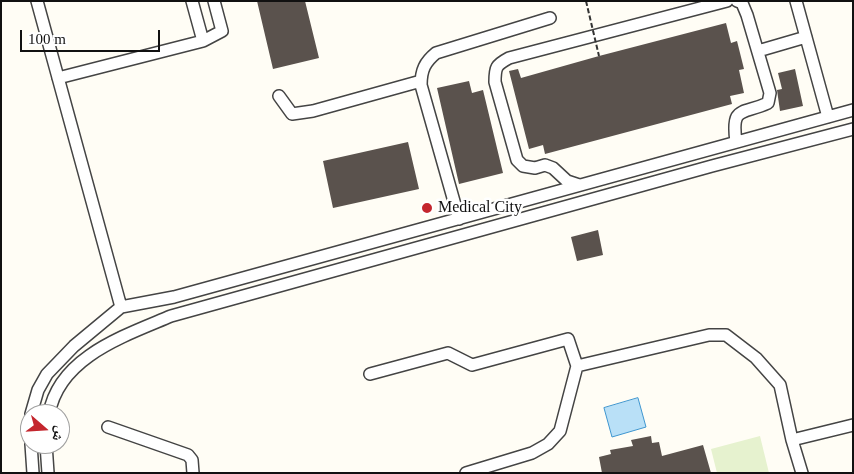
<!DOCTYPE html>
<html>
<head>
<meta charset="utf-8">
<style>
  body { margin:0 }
  #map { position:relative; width:854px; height:474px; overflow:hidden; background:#fffdf5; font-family:"Times New Roman","Noto Naskh Arabic",serif }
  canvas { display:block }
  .frame { position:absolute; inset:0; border:2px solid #111; pointer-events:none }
  .north { position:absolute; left:20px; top:404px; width:50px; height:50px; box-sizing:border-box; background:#fff; border:1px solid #a0a0a0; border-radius:50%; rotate:109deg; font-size:14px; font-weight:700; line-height:20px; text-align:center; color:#111 }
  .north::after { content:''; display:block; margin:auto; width:18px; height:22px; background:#c4262e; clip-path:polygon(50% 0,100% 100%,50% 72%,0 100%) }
  .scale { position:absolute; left:20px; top:30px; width:140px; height:22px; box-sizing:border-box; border:2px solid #111; border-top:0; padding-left:6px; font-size:15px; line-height:18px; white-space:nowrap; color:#111; -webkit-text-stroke:4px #fff; paint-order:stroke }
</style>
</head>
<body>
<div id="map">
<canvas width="854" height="474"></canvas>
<div class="frame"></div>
<div class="north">ش</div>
<div class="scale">100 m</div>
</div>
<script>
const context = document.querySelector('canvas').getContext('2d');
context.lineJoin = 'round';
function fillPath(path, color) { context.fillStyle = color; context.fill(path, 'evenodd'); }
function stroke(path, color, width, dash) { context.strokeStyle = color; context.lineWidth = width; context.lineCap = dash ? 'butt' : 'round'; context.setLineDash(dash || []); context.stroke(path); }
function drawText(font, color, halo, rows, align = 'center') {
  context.font = font + ' "Times New Roman",serif'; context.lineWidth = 5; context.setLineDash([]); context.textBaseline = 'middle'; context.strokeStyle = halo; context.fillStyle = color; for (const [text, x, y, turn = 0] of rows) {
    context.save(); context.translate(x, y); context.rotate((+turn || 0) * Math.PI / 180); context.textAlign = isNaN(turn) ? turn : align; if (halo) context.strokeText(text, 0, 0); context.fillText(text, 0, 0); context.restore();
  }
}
const pitch = new Path2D(`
  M760,436L769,473H717L711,449Z`);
const water = new Path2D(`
  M638,398L646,427L612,437L604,408Z`);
const building = new Path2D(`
  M257,1H305L319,58L273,69Z
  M726,23L731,43L737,41L744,69L739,70L744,93L730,96L732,104L545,154L543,145L529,149L509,71L518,69L521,78L599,56Z
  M795,69L803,106L780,111L777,90L782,89L778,73Z
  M469,81L472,93L483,90L503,173L459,184L437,88Z
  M408,142L419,189L333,208L323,161Z
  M598,230L603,255L577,261L571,237Z
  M651,436L652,443L659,442L662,456L703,445L711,473H602L599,457L611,454L610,450L633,446L631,440Z`);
const minor = new Path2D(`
  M37,1L121,307
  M796,1L828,117
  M203,41L222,31L214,1
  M758,51L806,37
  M58,78L203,41L192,1
  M279,96L292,114L313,111L421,81
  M736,142C731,105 742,115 768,103L770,93L747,15L742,3L737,1
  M579,185L567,181L553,168L545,165L535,168L523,166L517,160L495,82C495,67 496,65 509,58L727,1
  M459,219L421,85C421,70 425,62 436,53L550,18
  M370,374L448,353L472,365L568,339L577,366
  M31,414L38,390L47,374L74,346L121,307L174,297L853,110
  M49,414C59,357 124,336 171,316L712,166L853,129
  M108,427L188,455L192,460L193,473
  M792,440L853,425
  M31,444L33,473
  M46,444L48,473
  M466,473L532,453L548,444L560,431L577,366L709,335H726L756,358L780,385L792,440L802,473`);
const pathBridge = new Path2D(`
  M586,1L599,56`);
const markers = [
  [427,208,6,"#c4262e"]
];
const poiNames = [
  ["Medical City",438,208]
];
fillPath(pitch, '#e6f2cf');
fillPath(water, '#b9e0f7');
stroke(water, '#3f96cf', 1);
fillPath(building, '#5a524d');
stroke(minor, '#444', 14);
stroke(minor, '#fff', 11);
stroke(pathBridge, '#333', 2, [5, 2.5]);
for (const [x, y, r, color] of markers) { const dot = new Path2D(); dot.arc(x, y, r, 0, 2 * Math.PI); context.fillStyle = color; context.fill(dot); stroke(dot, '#fff', 2); }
drawText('16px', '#111', '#fff', poiNames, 'left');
</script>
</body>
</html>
